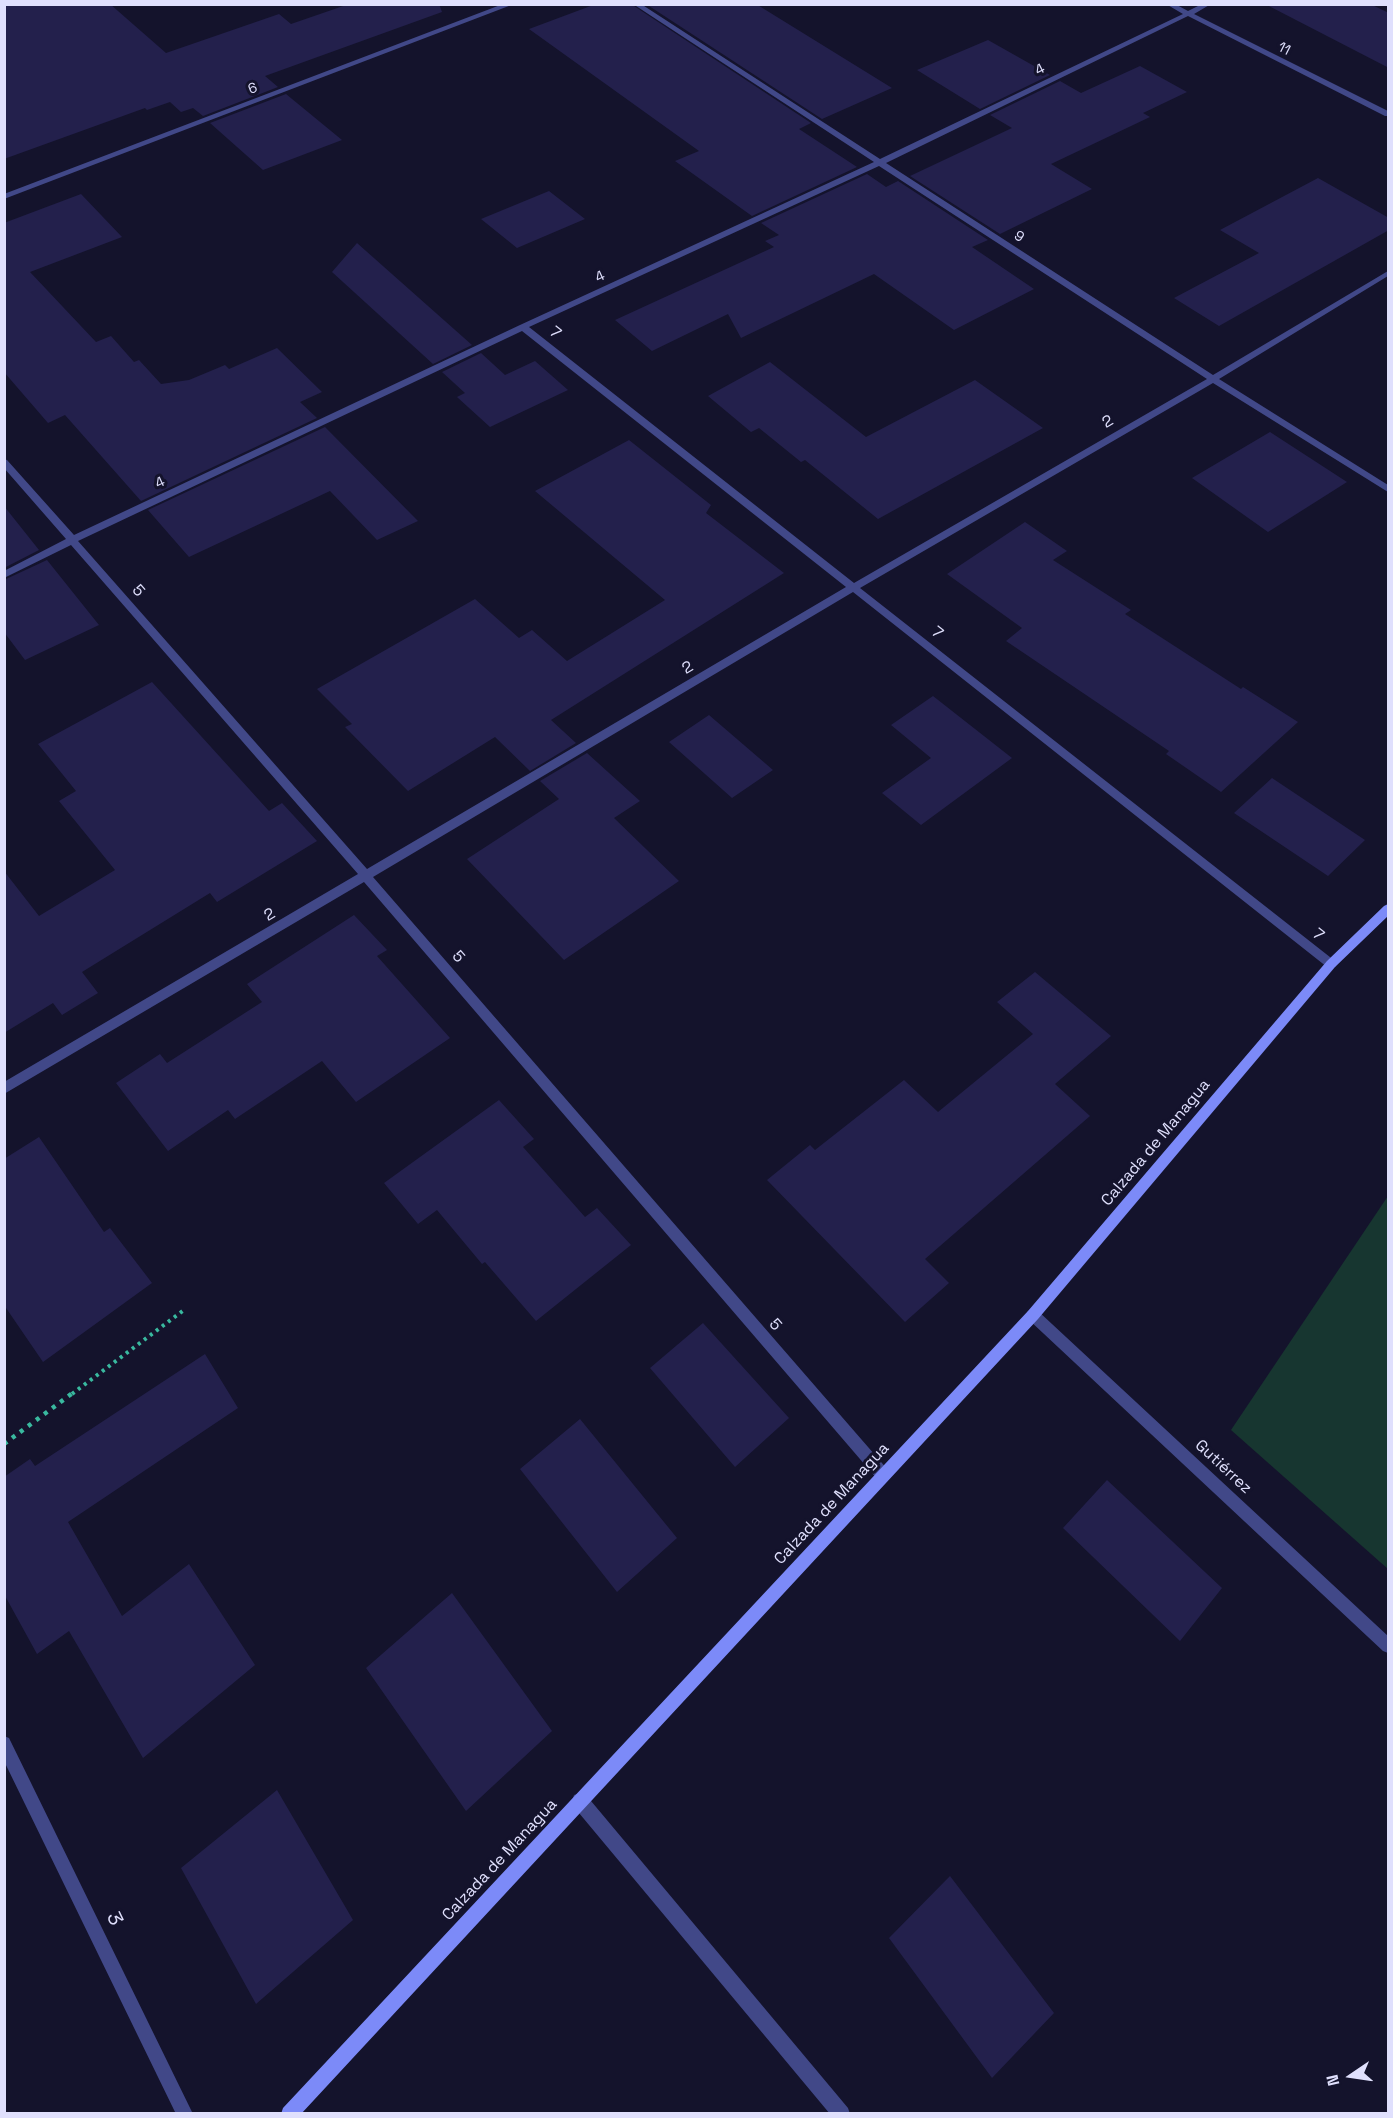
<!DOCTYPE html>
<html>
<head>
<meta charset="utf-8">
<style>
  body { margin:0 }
  #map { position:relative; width:1393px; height:2118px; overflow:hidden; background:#14132c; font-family:"Space Grotesk",sans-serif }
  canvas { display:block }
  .frame { position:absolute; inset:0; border:6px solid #e0e0fd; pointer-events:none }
  .north { position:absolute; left:1321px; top:2046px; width:60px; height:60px; -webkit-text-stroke:4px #14132c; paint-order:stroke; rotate:257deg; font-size:16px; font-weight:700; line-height:24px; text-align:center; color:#e0e0fd }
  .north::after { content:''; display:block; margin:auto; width:21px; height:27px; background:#e0e0fd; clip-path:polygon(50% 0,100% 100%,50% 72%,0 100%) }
</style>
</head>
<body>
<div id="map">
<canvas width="1393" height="2118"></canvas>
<div class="frame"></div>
<div class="north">N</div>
</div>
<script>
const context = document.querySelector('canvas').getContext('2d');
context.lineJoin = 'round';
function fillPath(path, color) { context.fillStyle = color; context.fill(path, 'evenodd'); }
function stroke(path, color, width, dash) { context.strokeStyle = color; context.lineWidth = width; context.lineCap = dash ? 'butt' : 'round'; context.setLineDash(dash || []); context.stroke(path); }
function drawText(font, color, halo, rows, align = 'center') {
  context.font = font + ' "Space Grotesk",sans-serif'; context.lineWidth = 6; context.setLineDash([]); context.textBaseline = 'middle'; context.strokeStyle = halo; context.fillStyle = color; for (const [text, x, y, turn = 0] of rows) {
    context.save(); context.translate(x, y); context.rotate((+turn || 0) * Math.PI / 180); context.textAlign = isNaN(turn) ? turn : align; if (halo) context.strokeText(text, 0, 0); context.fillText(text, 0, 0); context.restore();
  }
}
const green = new Path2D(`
  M1388,1196V1569L1231,1430Z`);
const building = new Path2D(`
  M4,4H110L166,53L279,14L291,24L349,4H439L442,12L265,76L278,87L203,116L193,108L181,112L170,102L147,110L145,108L4,159Z
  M596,4H631L811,123L799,129L857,167L752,216L675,161L699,151L529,29Z
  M646,4H756L892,88L822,119Z
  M1265,4H1370L1389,13V68Z
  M988,40L1050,75L980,109L917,70Z
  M1140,66L1187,92L1143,113L1150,117L1051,164L1092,189L1000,234L910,176L1012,128L990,115L1060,81L1081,93Z
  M286,94L342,140L263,170L210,123Z
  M867,174L886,187L898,181L988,240L972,247L1034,289L954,330L874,274L741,338L728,314L652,351L615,320L774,247L765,241L779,235L761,223Z
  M1318,178L1389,218V230L1219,326L1174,298L1259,253L1220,230Z
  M549,191L585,219L517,248L481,219Z
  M81,194L122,237L30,272L96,342L111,336L134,362L139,360L161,384L189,380L225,365L229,369L277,348L322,392L300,402L317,418L141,501L65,415L48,423L4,372V223Z
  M357,243L472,345L433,364L332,272Z
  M481,353L505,375L535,361L568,390L490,427L457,397L465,393L442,372Z
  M770,362L866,437L975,380L1043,428L878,519L805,460L801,462L759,428L751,432L708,396Z
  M325,427L418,521L377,540L330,491L189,557L148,510Z
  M1270,432L1347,482L1268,532L1192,478Z
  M629,440L711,505L706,513L784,573L551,720L576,743L530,771L495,737L408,791L345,727L352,724L317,689L475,599L519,638L532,630L567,661L665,600L535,491Z
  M4,506L39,550L4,568Z
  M1025,522L1067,551L1053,560L1131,610L1125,614L1241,689L1243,687L1298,722L1221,792L1166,754L1169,751L1006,641L1022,628L947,574Z
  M47,560L99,625L25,660L4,632V580Z
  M152,682L269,811L282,803L317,841L217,902L210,893L82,972L98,993L62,1015L53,1003L4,1033V871L39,916L115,870L59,801L76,791L38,744Z
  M933,696L1012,758L921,825L882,793L931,758L891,725Z
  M709,715L773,770L732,798L669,742Z
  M587,753L640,801L614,818L679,881L564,960L467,859L559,799L540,781Z
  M1272,778L1365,840L1328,876L1234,813Z
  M354,915L387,950L377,956L450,1038L356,1102L322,1061L235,1119L228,1110L168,1151L116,1083L160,1054L167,1063L262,1002L247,984Z
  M1035,972L1111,1036L1055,1084L1090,1116L925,1259L949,1283L905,1322L767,1180L810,1145L815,1150L904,1080L938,1112L1033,1034L997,1002Z
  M499,1100L534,1139L523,1147L585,1217L597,1208L631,1245L536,1321L485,1262L482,1264L437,1210L418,1224L384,1183Z
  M39,1137L104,1232L110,1228L152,1283L43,1362L4,1305V1159Z
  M703,1323L789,1418L735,1467L650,1368Z
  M205,1354L238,1408L68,1522L122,1616L189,1564L255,1665L143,1758L69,1631L37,1654L4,1594V1477L30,1459L35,1466Z
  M580,1419L677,1538L617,1592L520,1469Z
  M1107,1480L1222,1588L1180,1641L1063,1528Z
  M452,1593L552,1731L466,1811L366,1668Z
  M277,1790L353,1920L256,2004L181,1868Z
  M950,1876L1054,2013L992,2078L889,1938Z`);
const pathFar1 = new Path2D(`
  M72,1394L184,1310`);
const path = new Path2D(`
  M4,1444L74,1392`);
const minor = new Path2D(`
  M503,4H514L4,199V194Z
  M633,4H641L880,159L1183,14L1166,4H1175L1188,11L1202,4H1211L1194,14L1388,111V116H1385L1188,16L886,163L1213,375L1388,271V276L1219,379L1388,485V492L1213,383L860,588L1335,961L1337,964L1335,967H1327L853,592L373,877L888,1470L890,1475L888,1480L883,1482L878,1480L364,882L4,1094V1082L358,874L71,545L4,578V571L66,539L4,468V459L7,460L74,535L520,325L874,162ZM879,166L1207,379L854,583L529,327ZM522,331L846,587L367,869L78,541Z
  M1033,1309L1038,1311L1388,1636V1653L1383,1651L1028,1319L1026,1315L1028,1311Z
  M4,1736L9,1738L193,2114H176L4,1761Z
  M580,1793L586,1795L848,2108L850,2114H830L574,1807L572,1801L574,1795Z`);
const secondary = new Path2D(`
  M1388,904V916L1335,967L1038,1319L301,2114H281L283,2108L1028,1311L1327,961L1384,906Z`);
const farStreetnames = [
  ["11",1284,49,27],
  ["4",1040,70,-26],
  ["6",253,89,-21],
  ["9",1019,237,33],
  ["4",600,277,-25],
  ["4",160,483,-25]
];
const streetNames = [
  ["7",555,333,38],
  ["2",1108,422,-30],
  ["5",138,591,49],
  ["7",937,633,38],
  ["2",688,668,-31],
  ["2",270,915,-31],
  ["7",1318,935,38],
  ["5",458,957,49],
  ["Calzada de Managua",1156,1143,-50],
  ["5",775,1325,49],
  ["Gutiérrez",1223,1467,43],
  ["Calzada de Managua",832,1504,-47],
  ["Calzada de Managua",500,1860,-47]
];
const nearStreetnames = [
  ["3",114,1919,64]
];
fillPath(green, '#173630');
fillPath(building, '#23204c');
stroke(pathFar1, '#39b99f', 4, [3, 4.5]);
stroke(path, '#39b99f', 4.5, [4, 6]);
fillPath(minor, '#414888');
fillPath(secondary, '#7c8af8');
drawText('14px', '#e0e0fd', '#14132c', farStreetnames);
drawText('16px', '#e0e0fd', '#14132c', streetNames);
drawText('20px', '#e0e0fd', '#14132c', nearStreetnames);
</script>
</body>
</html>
